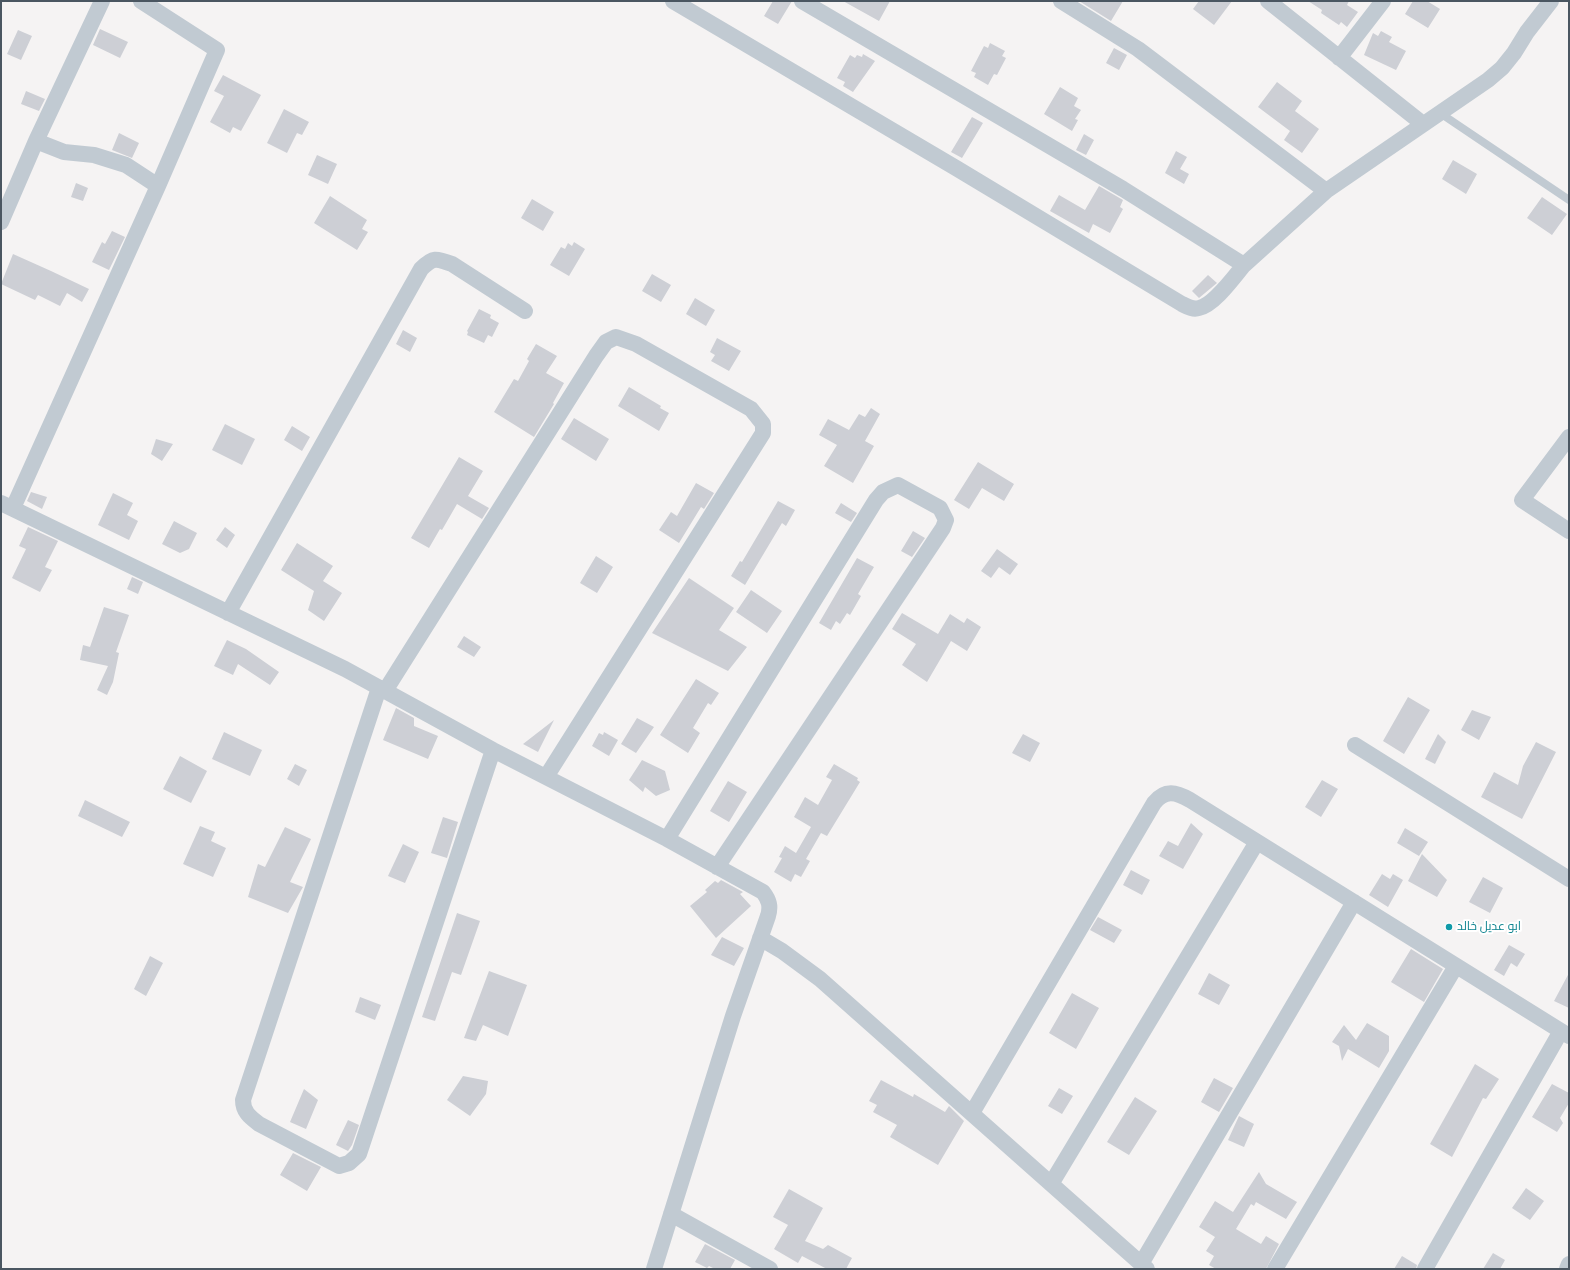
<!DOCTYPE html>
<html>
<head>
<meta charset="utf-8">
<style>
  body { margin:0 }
  #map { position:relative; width:1570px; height:1270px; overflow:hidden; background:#f5f3f3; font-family:"Fira Sans Condensed",sans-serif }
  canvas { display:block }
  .frame { position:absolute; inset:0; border:2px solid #4a5661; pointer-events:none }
</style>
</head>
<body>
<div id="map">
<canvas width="1570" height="1270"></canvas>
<div class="frame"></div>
</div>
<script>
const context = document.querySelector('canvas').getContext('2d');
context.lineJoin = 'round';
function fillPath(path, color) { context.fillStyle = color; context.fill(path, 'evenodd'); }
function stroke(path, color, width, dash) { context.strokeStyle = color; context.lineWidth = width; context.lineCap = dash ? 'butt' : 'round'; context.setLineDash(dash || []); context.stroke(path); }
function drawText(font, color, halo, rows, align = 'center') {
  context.font = font + ' "Fira Sans Condensed",Cairo,sans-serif'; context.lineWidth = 4; context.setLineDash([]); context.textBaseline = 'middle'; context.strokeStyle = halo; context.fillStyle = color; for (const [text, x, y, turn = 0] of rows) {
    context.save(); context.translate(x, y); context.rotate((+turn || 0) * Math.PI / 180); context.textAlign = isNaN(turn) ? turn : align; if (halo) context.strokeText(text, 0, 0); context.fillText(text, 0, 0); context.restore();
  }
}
const building = new Path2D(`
  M773,1H792L778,24L764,16Z
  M843,1H890L879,21Z
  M1079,1H1123L1111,21Z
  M1199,1H1232L1214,25L1193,9Z
  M1308,1H1349L1347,5L1358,12L1347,27L1341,22L1339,25L1321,13L1322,10Z
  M1413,1H1427L1440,9L1428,28L1405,14Z
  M100,29L128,42L120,58L93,45Z
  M18,30L32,36L21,60L7,54Z
  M1381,31L1392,37L1389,42L1406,51L1396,70L1364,55L1373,33L1378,36Z
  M990,43L1005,51L1002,56L1006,58L997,75L994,74L988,85L974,77L976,73L971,71L984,46L988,48Z
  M1114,48L1127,55L1119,70L1106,63Z
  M863,54L875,61L853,92L843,86L845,82L837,78L850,55L855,58L857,55L862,57Z
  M223,75L261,95L241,131L233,127L230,133L210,122L224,96L214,91Z
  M1277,82L1302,101L1295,111L1319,129L1302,153L1284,140L1290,131L1258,107Z
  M1060,87L1078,98L1074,106L1081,110L1075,119L1078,120L1072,131L1044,114Z
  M26,91L45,99L39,111L21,104Z
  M284,109L309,122L302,135L297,133L287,153L267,143Z
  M972,117L983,123L962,158L951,152Z
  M119,133L139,143L132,158L112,150Z
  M1084,134L1094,140L1086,155L1076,150Z
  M1176,151L1187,157L1180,169L1189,174L1184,184L1165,173Z
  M317,155L337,164L328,184L308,175Z
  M1453,160L1477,174L1466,194L1442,179Z
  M76,183L88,188L83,201L71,197Z
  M1099,186L1123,200L1120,207L1123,209L1110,233L1093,224L1089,233L1050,211L1059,195L1085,210Z
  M330,196L367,220L362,229L368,232L357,250L314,223Z
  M1542,197L1567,214L1552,235L1527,218Z
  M532,199L554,212L543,231L521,218Z
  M112,231L125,237L109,270L92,262L102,242L105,244Z
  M574,242L585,249L569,276L550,265L561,247L565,249L568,243L572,246Z
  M13,254L51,271L89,289L82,302L67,293L60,306L38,295L35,300L1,284Z
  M652,274L671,285L661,302L642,291Z
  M1208,275L1217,283L1199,298L1192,291Z
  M695,298L715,310L706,326L686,314Z
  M479,309L491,315L490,318L499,323L492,337L488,335L484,343L467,335L468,332L467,331Z
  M403,330L417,338L410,352L396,344Z
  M717,338L741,351L729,371L711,361L715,355L710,352Z
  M536,344L557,356L546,373L564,383L553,403L554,404L534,437L494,412L514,379L518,381L529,361L527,359Z
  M629,387L661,406L660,408L669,413L659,431L618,406Z
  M871,408L880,414L865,441L874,446L853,483L824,466L837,445L819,435L828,419L849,430L859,414L865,417Z
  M574,418L609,439L596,461L561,439Z
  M225,424L255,439L242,465L212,450Z
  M292,426L310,437L302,451L284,440Z
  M156,439L173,444L162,461L151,454Z
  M459,457L483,471L468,496L489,508L482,519L457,504L442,530L440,529L429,548L411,538Z
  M978,462L1014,484L1004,501L982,488L969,509L954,500Z
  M696,483L714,493L704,509L701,507L679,543L659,530L671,512L677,516Z
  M31,492L47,497L42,509L27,501Z
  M113,493L133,503L127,515L138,521L129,540L98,525Z
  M778,501L795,510L786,526L782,523L745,585L731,576L740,561L742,562Z
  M841,503L857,513L851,522L835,513Z
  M174,521L197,533L189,549L180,553L162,544Z
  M28,527L58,541L45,567L52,570L40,592L12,578L26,549L19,546Z
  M225,527L235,535L227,548L216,540Z
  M913,531L925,538L912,557L901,551Z
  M297,543L333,566L323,581L342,593L324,621L308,610L314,591L281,570Z
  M997,549L1018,564L1010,575L999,567L991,578L981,571Z
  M596,556L613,567L597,593L580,583Z
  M857,558L874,567L858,594L861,596L850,615L847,613L840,624L836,621L831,630L819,623Z
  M132,577L143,582L138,594L127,589Z
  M689,578L734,608L719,630L747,647L728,671L652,633Z
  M751,590L782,611L767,633L736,612Z
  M104,607L129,615L116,652L119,653L113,682L107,695L97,690L108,666L80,660L83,645L90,647Z
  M902,613L938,634L950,614L964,623L967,618L981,627L967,651L951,641L927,682L902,665L916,644L892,629Z
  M464,636L481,647L474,657L457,647Z
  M227,640L246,649L279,672L270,685L238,664L233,675L214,666Z
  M696,679L719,693L711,705L708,703L693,728L700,733L688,753L660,735Z
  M1408,697L1430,710L1404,754L1383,741Z
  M396,708L414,718V726L438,736L428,759L383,740Z
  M1472,710L1491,717L1479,740L1461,730Z
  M637,718L654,727L636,753L621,744Z
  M554,720L538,752L523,744Z
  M224,732L262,750L250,776L212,759Z
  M604,732L618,740L609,756L592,746L599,733L603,735Z
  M1023,734L1040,743L1030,762L1012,753Z
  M1438,734L1446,742L1435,764L1425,759Z
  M1536,742L1556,752L1522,819L1481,797L1494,772L1518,785L1523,766Z
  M180,756L207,771L191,803L163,789Z
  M642,760L665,771L670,790L656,796L645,787L643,792L629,780Z
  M295,764L307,770L299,786L287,779Z
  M834,764L858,778L857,780L860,782L827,836L821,833L806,859L810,861L801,877L795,874L791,882L774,872L782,858L779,857L785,846L796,853L811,827L794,817L805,797L818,805L832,780L826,777Z
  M1322,780L1338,789L1321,817L1305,807Z
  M728,781L747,792L729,822L710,811Z
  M85,800L130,822L122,837L78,816Z
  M443,817L458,822L447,858L431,853Z
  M1191,823L1203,834L1183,869L1159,856L1168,841L1178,846Z
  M200,826L215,832L211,841L226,848L213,877L183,864Z
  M285,827L311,839L290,882L303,887L288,913L248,897L258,864L265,867Z
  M1405,828L1428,842L1419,856L1397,843Z
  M403,844L419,852L405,883L388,876Z
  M1422,854L1447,880L1437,897L1408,881Z
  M1131,870L1150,880L1142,895L1123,885Z
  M1382,874L1390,879L1393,874L1403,880L1388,907L1369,895Z
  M1483,877L1503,888L1490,913L1469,902Z
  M721,880L743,892L740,894L751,906L716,938L690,906L707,892L705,890L715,881L718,883Z
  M457,913L480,921L461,975L452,972L435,1021L422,1017Z
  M1098,917L1122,930L1114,943L1090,930Z
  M722,937L744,948L734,966L711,955Z
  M1509,945L1525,954L1517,967L1511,963L1504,976L1494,970Z
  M1411,949L1443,969L1424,1002L1391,982Z
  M150,956L163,963L146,996L134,989Z
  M489,971L527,985L508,1036L483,1025L476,1041L464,1038Z
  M1209,973L1230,985L1219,1005L1198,994Z
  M1569,973V1008L1554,1001Z
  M1072,993L1099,1008L1076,1049L1049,1033Z
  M360,997L381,1005L375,1020L355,1012Z
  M1367,1023L1389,1036V1051L1379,1068L1348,1049L1342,1061L1339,1046L1332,1042L1344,1025L1356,1040Z
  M1475,1064L1499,1079L1486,1099L1483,1098L1452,1157L1430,1144Z
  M463,1076L488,1081L486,1094L470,1116L447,1100Z
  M1214,1078L1233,1088L1219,1112L1201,1102Z
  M881,1080L913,1097L914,1094L945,1112L949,1106L964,1121L938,1165L890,1137L897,1125L873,1112L877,1105L869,1101Z
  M1552,1084L1569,1093V1103L1560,1118L1563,1123L1557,1132L1532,1117Z
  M1059,1088L1073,1096L1062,1114L1048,1106Z
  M304,1089L318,1100L306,1129L290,1122Z
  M1135,1097L1157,1111L1129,1155L1107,1142Z
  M1239,1116L1254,1124L1244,1147L1228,1140Z
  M348,1120L359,1125L352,1145L348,1151L336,1145Z
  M293,1153L321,1167L307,1191L280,1175Z
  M1259,1172L1266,1184L1297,1202L1286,1219L1256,1202L1254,1206L1251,1204L1236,1229L1261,1244L1266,1236L1279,1244L1266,1269H1216L1209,1265L1214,1256L1206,1251L1215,1237L1199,1227L1215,1201L1233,1212Z
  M1526,1188L1544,1201L1530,1220L1512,1208Z
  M789,1189L823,1208L805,1241L823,1249L828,1245L852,1258L846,1269H827L802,1256L798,1263L774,1249L788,1225L773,1217Z
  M705,1244L735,1260L730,1269H715L709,1266L707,1268L695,1262Z
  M1493,1253L1505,1260L1500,1269H1483Z
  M1402,1256L1417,1265L1416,1269H1394Z`);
const service = new Path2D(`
  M1440,113L1569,200`);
const minor = new Path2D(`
  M673,1L956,168L1182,304C1188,307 1193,310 1199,308C1214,305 1234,277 1244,265
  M802,1L1123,189L1244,265L1326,191L1488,80L1502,68L1514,53L1527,32L1551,1
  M1061,1L1138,49L1326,191
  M1268,1L1423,124
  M1339,58L1383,1
  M36,141L64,152L94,155L126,165L158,186
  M1,222L36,141L102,1
  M1569,437L1522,500L1569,531
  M1,503L345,669L493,750L667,839L763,892C769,900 771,906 768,916L733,1016L654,1269
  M13,508L158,186L217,50L141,1
  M228,613L421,269C433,257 436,258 452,264L525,311
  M379,688L243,1100C243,1112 250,1117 259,1124L339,1166L349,1163L359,1154L493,750
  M385,691L596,356L606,342L616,337L636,344L751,409L763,424V433L546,777
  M1355,745L1569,879
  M667,839L876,500L883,492L898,485L940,508L946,520L943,528L717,867
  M760,938L782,951L820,979L1147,1269
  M972,1113L1154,803C1165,789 1176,792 1190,800L1569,1036
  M1051,1184L1257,842
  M671,1214L770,1269
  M1141,1264L1354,902
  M1275,1269L1456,966
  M1425,1269L1561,1031
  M1567,1269L1569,1264`);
const markers = [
  [1449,927,4,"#0f9aa8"]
];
const cultureNames = [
  ["ابو عديل خالد",1457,927]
];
fillPath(building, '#cdcfd5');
stroke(service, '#c1cad2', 8);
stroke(minor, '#c1cad2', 16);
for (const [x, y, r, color] of markers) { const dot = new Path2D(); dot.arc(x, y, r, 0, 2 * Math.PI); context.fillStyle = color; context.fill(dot); stroke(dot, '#fff', 1.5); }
drawText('12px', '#0d838f', '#fff', cultureNames, 'left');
</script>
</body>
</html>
